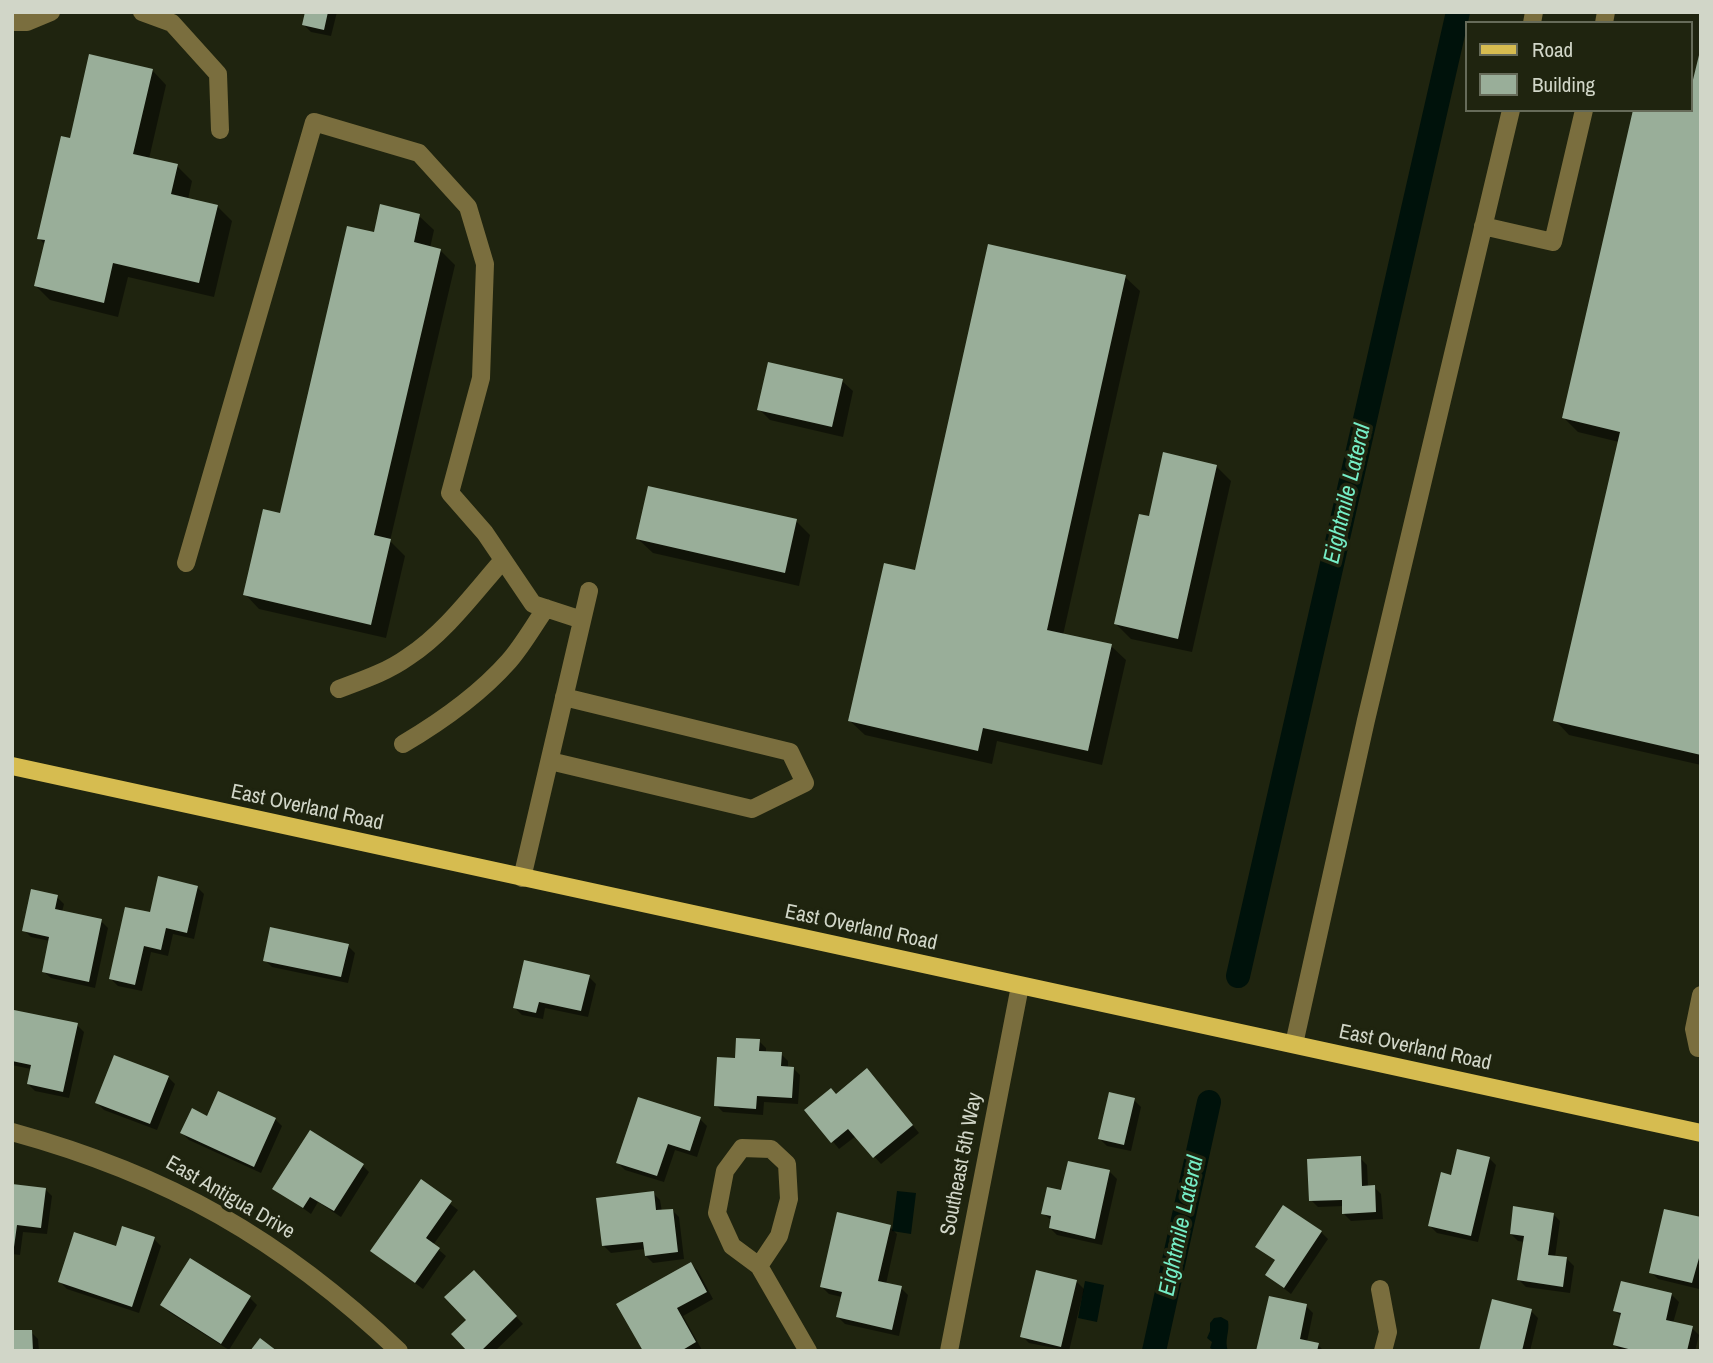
<!DOCTYPE html>
<html>
<head>
<meta charset="utf-8">
<style>
  body { margin:0 }
  #map { position:relative; width:1713px; height:1363px; overflow:hidden; background:#1f240f; font-family:"Archivo Narrow",sans-serif }
  canvas { display:block }
  .frame { position:absolute; inset:0; border:14px solid #d1d6c8; pointer-events:none }
  .legend { position:absolute; left:1465px; top:21px; width:228px; height:91px; box-sizing:border-box; background:#1f240f; border:2px solid #666b59; margin:0; padding:9px 12px; list-style:none; font-size:21px; color:#d1d6c8 }
  .legend li { display:flex; align-items:center; gap:14px; height:35px }
  .legend b { width:35px; border:2px solid #666b59 }
</style>
</head>
<body>
<div id="map">
<canvas width="1713" height="1363"></canvas>
<div class="frame"></div>
<ul class="legend">
<li><b style="height:9px;background:#d6bc50"></b>Road</li>
<li><b style="height:19px;background:#99ae99"></b>Building</li>
</ul>
</div>
<script>
const context = document.querySelector('canvas').getContext('2d');
context.lineJoin = 'round';
function fillPath(path, color) { context.fillStyle = color; context.fill(path, 'evenodd'); }
function stroke(path, color, width, dash) { context.strokeStyle = color; context.lineWidth = width; context.lineCap = dash ? 'butt' : 'round'; context.setLineDash(dash || []); context.stroke(path); }
function drawText(font, color, halo, rows, align = 'center') {
  context.font = font + ' "Archivo Narrow",sans-serif'; context.lineWidth = 7; context.setLineDash([]); context.textBaseline = 'middle'; context.strokeStyle = halo; context.fillStyle = color; for (const [text, x, y, turn = 0] of rows) {
    context.save(); context.translate(x, y); context.rotate((+turn || 0) * Math.PI / 180); context.textAlign = isNaN(turn) ? turn : align; if (halo) context.strokeText(text, 0, 0); context.fillText(text, 0, 0); context.restore();
  }
}
const water = new Path2D(`
  M897,1191L916,1193L911,1234L892,1231Z
  M1085,1281L1104,1285L1097,1322L1078,1318Z
  M1221,1317L1228,1321C1230,1332 1224,1340 1228,1351H1216L1210,1348L1212,1342L1207,1338L1210,1331V1323L1214,1318Z`);
const shadow = new Path2D(`
  M307,12H337L331,36L311,32L304,25Z
  M1701,58V765L1569,735L1555,720L1619,442L1578,432L1564,418L1690,110Z
  M152,70L166,85L149,159L177,166L192,181L188,199L217,206L232,221L214,297L128,277L118,317L50,300L36,286L45,245L39,238Z
  M419,216L434,230L430,248L441,251L455,265L390,541L405,556L386,638L259,609L245,594L281,515L375,234Z
  M1125,277L1140,291L1063,635L1111,646L1126,660L1102,765L997,741L992,764L865,735L850,721L917,572Z
  M842,381L853,391L843,437L770,420L759,409Z
  M1216,466L1231,481L1192,652L1131,639L1116,624Z
  M796,521L810,535L799,586L653,553L638,539Z
  M197,887L204,894L194,939L173,934L168,956L151,952L142,991L118,986L111,979L151,914Z
  M57,897L64,904L62,912L101,921L108,928L95,988L51,978L43,971L50,941L31,937L24,930Z
  M348,946L355,953L348,983L272,967L265,960Z
  M589,977L596,984L588,1017L545,1008L543,1019L522,1015L515,1008Z
  M15,1012L77,1025L84,1032L69,1098L35,1091L28,1084L31,1069L12,1065V1025Z
  M759,1041L766,1048V1053L781,1054L788,1061V1068H793L800,1075L798,1104L764,1102L763,1115L723,1112L716,1105L737,1060Z
  M168,1077L175,1084L157,1130L104,1110L97,1103Z
  M874,1077L919,1133L881,1164L856,1136L839,1149L807,1110Z
  M1134,1100L1141,1107L1131,1151L1107,1146L1100,1139Z
  M208,1118L275,1119L282,1126L261,1173L189,1140L182,1133Z
  M700,1119L707,1126L697,1157L675,1150L664,1182L625,1170L618,1163Z
  M1360,1158L1367,1165L1368,1187H1374L1381,1194L1383,1219L1351,1221L1344,1214V1206L1318,1207L1311,1200Z
  M1489,1158L1496,1165L1478,1242L1437,1233L1430,1226Z
  M362,1165L369,1172L341,1217L318,1202L311,1214L275,1188Z
  M1110,1172L1117,1179L1102,1245L1057,1235L1050,1228L1052,1221L1043,1213L1062,1192Z
  M422,1182L458,1210L433,1245L446,1256L423,1289L372,1251Z
  M12,1185L45,1189L52,1196L47,1234L23,1232L20,1255L12,1254Z
  M653,1193L660,1200L662,1212L672,1210L679,1217L684,1259L653,1263L646,1256L645,1249L611,1253L604,1246Z
  M1553,1214L1560,1221L1555,1257L1567,1259L1574,1266L1570,1293L1526,1287L1519,1280L1525,1242L1518,1241L1511,1234Z
  M1701,1219L1699,1289L1658,1279L1651,1272Z
  M890,1227L897,1234L886,1284L901,1288L908,1295L899,1336L845,1324L838,1317L842,1297L829,1294L822,1287Z
  M1321,1232L1328,1239L1291,1294L1267,1275L1276,1261L1258,1247Z
  M154,1239L161,1246L139,1313L67,1289L60,1282Z
  M190,1260L250,1298L257,1305L229,1350L169,1312L162,1305Z
  M691,1264L698,1271L713,1299L683,1316L702,1350L645,1351Z
  M474,1272L523,1324L495,1351H469L468,1320Z
  M1077,1282L1084,1289L1069,1351L1029,1343L1022,1336Z
  M1672,1295L1679,1302L1673,1323L1692,1328L1699,1335L1695,1351H1621L1615,1345L1622,1317L1615,1311Z
  M1306,1306L1313,1313L1307,1342L1318,1345L1324,1351H1258Z
  M1531,1311L1538,1318L1530,1351H1481Z
  M31,1332L38,1339L39,1351H12Z`);
const canal = new Path2D(`
  M1238,976L1458,12
  M1154,1351L1209,1102`);
const building = new Path2D(`
  M305,12H328L324,30L302,25Z
  M1700,51H1701V755L1553,721L1620,432L1562,418L1633,110H1690V92Z
  M89,54L153,69L133,154L178,164L171,194L218,205L199,283L113,263L104,303L34,286L45,240L37,239L61,136L70,138Z
  M380,204L420,214L414,242L441,249L374,535L391,539L371,625L243,595L263,509L280,513L347,226L374,232Z
  M988,244L1126,275L1047,630L1112,644L1088,751L983,728L978,751L848,721L884,563L915,570Z
  M768,362L843,379L832,427L757,410Z
  M1163,452L1217,465L1178,639L1114,624L1139,514L1149,516Z
  M648,486L797,519L785,573L636,539Z
  M158,876L198,886L187,933L166,928L161,950L144,946L135,985L109,979L125,907L150,912Z
  M31,889L58,895L55,909L102,919L89,982L42,972L49,937L22,931Z
  M270,927L349,944L341,977L263,961Z
  M524,960L590,975L581,1011L539,1002L536,1013L513,1008Z
  M14,1010L78,1023L63,1092L27,1084L31,1065L12,1061Z
  M736,1038L760,1039L759,1051L782,1052L781,1066L794,1067L792,1098L757,1096L756,1109L714,1106L717,1057L735,1058Z
  M114,1055L169,1076L150,1124L95,1103Z
  M867,1068L913,1125L873,1158L848,1129L831,1143L804,1110L831,1088L836,1094Z
  M218,1091L276,1118L254,1167L180,1133L192,1108L207,1116Z
  M1109,1092L1135,1098L1124,1145L1098,1139Z
  M638,1097L701,1117L690,1151L668,1144L657,1176L616,1163Z
  M310,1130L364,1164L334,1211L310,1197L303,1208L272,1189Z
  M1457,1149L1490,1157L1471,1236L1428,1226L1441,1172L1451,1175Z
  M1361,1156L1362,1186L1375,1185L1376,1212L1342,1214V1200L1309,1201L1307,1159Z
  M1068,1161L1110,1170L1095,1239L1049,1228L1051,1216L1041,1214L1047,1187L1061,1190Z
  M421,1179L452,1201L426,1238L440,1248L415,1283L370,1251Z
  M12,1184L46,1188L41,1228L17,1225L14,1247Z
  M654,1191L656,1210L673,1209L678,1252L645,1256L643,1242L602,1246L596,1198Z
  M1283,1205L1322,1231L1284,1288L1265,1275L1275,1260L1255,1247Z
  M1513,1206L1554,1213L1548,1255L1567,1257L1563,1287L1517,1280L1524,1236L1510,1234Z
  M1664,1209L1701,1217V1251L1692,1283L1649,1273Z
  M837,1212L891,1225L878,1281L902,1286L892,1330L836,1317L842,1292L820,1287Z
  M122,1226L155,1237L132,1307L58,1282L74,1232L116,1246Z
  M190,1258L251,1296L221,1344L160,1305Z
  M691,1262L707,1292L677,1308L696,1342L681,1351H643L616,1304Z
  M474,1270L517,1316L481,1351H467L451,1334L466,1320L444,1297Z
  M1036,1270L1077,1280L1061,1347L1020,1337Z
  M1621,1281L1672,1293L1666,1320L1693,1326L1687,1351H1636L1613,1345L1621,1313L1613,1311Z
  M1269,1296L1307,1304L1300,1339L1319,1343L1317,1351H1256Z
  M1492,1299L1532,1309L1522,1351H1479Z
  M12,1330H32L33,1351H12Z
  M260,1338L277,1351H250Z`);
const minor = new Path2D(`
  M142,12L172,23L218,74L220,130
  M12,22H27L51,12
  M1532,23L1534,12
  M1604,23L1606,12
  M1483,226L1553,242L1584,110
  M186,563L314,122L419,153L468,207L485,264L481,378L450,493L485,533L533,604L582,620
  M339,689C363,680 387,672 408,657C445,633 474,593 503,560
  M403,744C442,721 479,695 509,661C523,645 534,625 546,608
  M550,761L752,809L805,783L790,752L564,697
  M522,878L589,591
  M1701,995L1694,1029L1698,1048H1701
  M1294,1044L1366,720L1511,110
  M12,1132C169,1175 281,1239 399,1351
  M759,1266L779,1236L789,1199L787,1164L771,1149L742,1148L725,1171L717,1213L732,1246L759,1266L808,1351
  M1380,1289L1388,1332L1383,1351
  M949,1351L1020,986`);
const major = new Path2D(`
  M12,766L1701,1133`);
const streetNames = [
  ["East Overland Road",307,808,12],
  ["East Overland Road",861,928,12],
  ["East Overland Road",1415,1048,12],
  ["Southeast 5th Way",962,1164,-79],
  ["East Antigua Drive",230,1198,30]
];
const waterNames = [
  ["Eightmile Lateral",1348,494,-77],
  ["Eightmile Lateral",1182,1226,-78]
];
fillPath(water, '#00120b');
fillPath(shadow, '#0007');
stroke(canal, '#00120b', 24);
fillPath(building, '#99ae99');
stroke(minor, '#7a6e3e', 18);
stroke(major, '#d6bc50', 18);
drawText('21px', '#d1d6c8', '#1f240f', streetNames);
drawText('italic 23px', '#75edc6', '#1f240f', waterNames);
</script>
</body>
</html>
